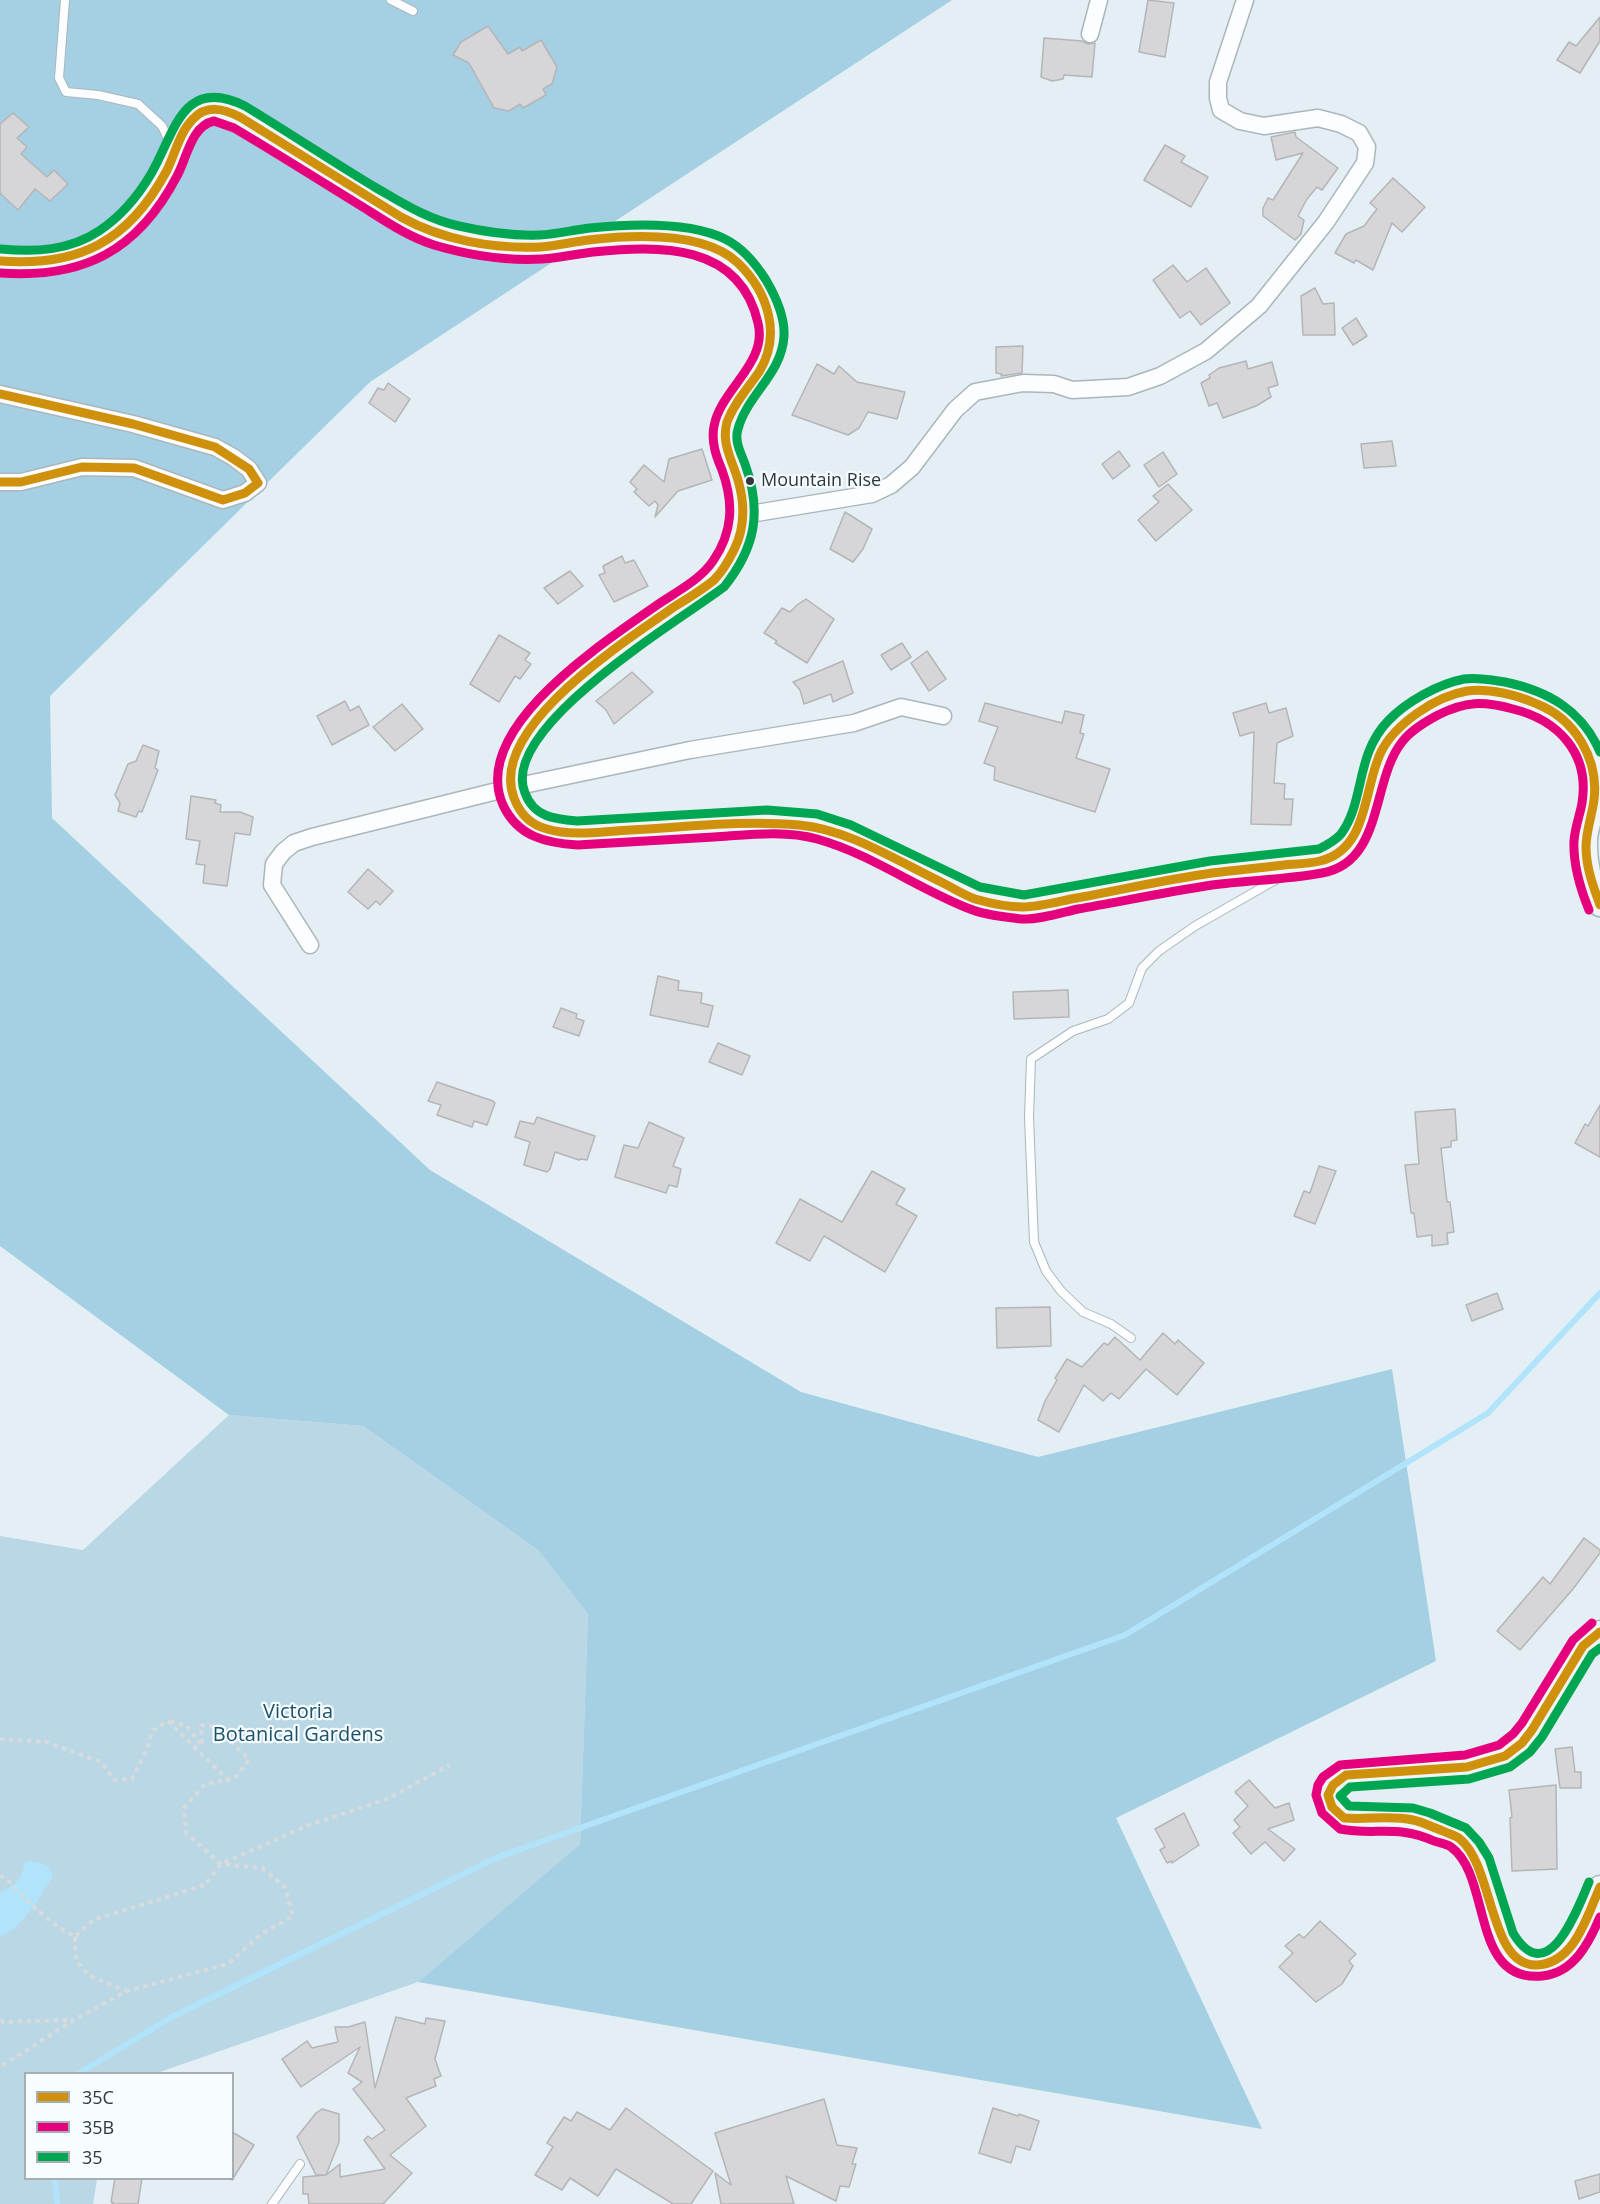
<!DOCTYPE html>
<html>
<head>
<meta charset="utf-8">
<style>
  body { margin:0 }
  #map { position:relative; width:1600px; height:2204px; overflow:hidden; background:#e3eff5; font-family:"Open Sans",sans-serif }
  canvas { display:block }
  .legend { position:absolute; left:24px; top:2072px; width:210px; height:108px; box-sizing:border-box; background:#f6fcff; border:2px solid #a6aeb2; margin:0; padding:8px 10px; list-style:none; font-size:18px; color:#2e393e }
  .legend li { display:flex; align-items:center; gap:12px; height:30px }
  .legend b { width:30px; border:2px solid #a6aeb2 }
</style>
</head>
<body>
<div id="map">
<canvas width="1600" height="2204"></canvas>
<ul class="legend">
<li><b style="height:8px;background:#cf900c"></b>35C</li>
<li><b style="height:8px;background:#e5007d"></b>35B</li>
<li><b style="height:8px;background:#00a651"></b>35</li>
</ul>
</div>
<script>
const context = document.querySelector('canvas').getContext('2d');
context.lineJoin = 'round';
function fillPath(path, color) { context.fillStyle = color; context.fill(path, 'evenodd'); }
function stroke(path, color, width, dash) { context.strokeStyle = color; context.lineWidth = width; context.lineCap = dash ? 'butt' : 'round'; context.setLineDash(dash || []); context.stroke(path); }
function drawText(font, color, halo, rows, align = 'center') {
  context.font = font + ' "Open Sans",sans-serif'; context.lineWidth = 4.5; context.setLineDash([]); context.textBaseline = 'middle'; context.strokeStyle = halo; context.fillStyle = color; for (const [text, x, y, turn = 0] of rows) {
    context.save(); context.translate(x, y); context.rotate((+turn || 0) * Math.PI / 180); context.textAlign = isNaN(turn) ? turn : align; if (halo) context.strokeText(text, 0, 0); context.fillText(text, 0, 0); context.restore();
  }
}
const green = new Path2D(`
  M229,1415L363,1426L538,1550L588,1614L580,1844L418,1982L157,2073L26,2074V2178L97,2179L93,2204H0V1536L83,1550Z`);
const forest = new Path2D(`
  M0,0H952L370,382L50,696L52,818L430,1170L801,1392L1038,1457L1392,1369L1436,1661L1116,1818L1262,2129L418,1982L580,1844L588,1614L538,1550L363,1426L229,1415L0,1246Z`);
const water = new Path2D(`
  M29,1861C40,1862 49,1864 53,1875C45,1892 18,1933 0,1936V1892C13,1887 24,1878 24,1863Z`);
const stream = new Path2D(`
  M78,2074L170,2018L498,1857L1125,1635L1488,1413L1600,1293
  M55,2178L57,2204`);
const building = new Path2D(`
  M1148,0L1174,3L1165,57L1139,52Z
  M1600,17V41L1580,73L1557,60L1569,42L1576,46Z
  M488,26L508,54L520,47L522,51L541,40L557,67L552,84L543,89L546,95L523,108L520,104L509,111L494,108L469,63L453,55L461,42Z
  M1044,38L1082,41L1088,44L1095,43L1092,77L1064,75L1063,79L1052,81L1041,77Z
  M13,113L29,127L17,138L27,147L21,154L47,177L54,170L68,184L50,201L35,189L18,210L0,193V124Z
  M1295,132L1296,137L1338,168L1322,190L1317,187L1307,199L1298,216L1304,220L1301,234L1295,240L1263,216V208L1268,198L1273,200L1303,153L1276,160L1271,137Z
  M1165,145L1185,156L1181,162L1208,177L1191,207L1144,180Z
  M1393,178L1425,207L1402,232L1392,223L1373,270L1356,260L1354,263L1335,253L1346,234L1364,226L1377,209L1370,203Z
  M1173,265L1187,282L1206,268L1230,303L1201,325L1190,311L1180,318L1153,280Z
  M1315,288L1323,304L1334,303L1335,335H1303L1301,296Z
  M1356,318L1367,336L1353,345L1342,328Z
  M1023,346L1022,373L1001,376L1002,374L996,373V347Z
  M1246,361L1248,369L1272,362L1278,385L1268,388L1271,397L1256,406L1223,418L1217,403L1209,406L1201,383L1210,378L1209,375L1219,368Z
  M817,364L834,374L839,366L857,382L905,392L897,419L868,412L859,428L848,435L792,415Z
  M388,383L410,399L395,422L369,403L378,388L384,390Z
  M1392,441L1396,466L1364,468L1361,444Z
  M702,449L712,480L678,491L655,517L658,505L655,501L649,506L634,492L637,489L630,482L644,465L664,482L669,459Z
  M1119,451L1130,466L1113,479L1102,464Z
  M1163,452L1177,474L1159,487L1144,465Z
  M1168,484L1192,510L1156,541L1138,520L1159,502L1153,496Z
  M845,512L872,529L863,549L853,562L830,549Z
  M622,556L625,563L634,560L648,586L614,602L599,575L605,573L603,566Z
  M570,571L583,586L558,604L544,588Z
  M806,599L834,619L807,663L775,643L777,641L764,633L782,608L790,612L797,605Z
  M499,635L530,653L525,660L531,664L520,679L515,676L499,702L470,684Z
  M902,643L911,657L891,670L881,655Z
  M927,651L946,679L929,691L911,663Z
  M843,661L853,693L833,702L831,694L804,704L800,690L793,682Z
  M632,672L653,692L614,724L606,710L596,701Z
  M345,701L350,711L359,706L369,725L332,745L317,716Z
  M985,703L1062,723L1065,711L1084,715L1080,733L1084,734L1076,758L1110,769L1095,812L994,780L995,767L984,763L998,727L979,721Z
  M1266,703L1269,713L1286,708L1293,736L1277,743L1274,783L1285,784L1284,799H1293L1291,825L1251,824L1254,732L1240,736L1233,713Z
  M402,704L423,729L395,751L373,727Z
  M143,745L159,751L155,768L158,770L142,812L139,811L136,817L118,811L120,803L115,795L128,764L136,761Z
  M191,796L216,800L215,803L221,805L220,812H240L253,817L250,835L235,833L227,886L203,883L205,865L196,864L200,841L186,839Z
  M368,869L393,891L380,905L376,901L368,909L348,892Z
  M658,976L679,981L678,990L702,993L701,1003L713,1006L708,1027L650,1015Z
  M1068,990L1069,1017L1014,1019L1013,992Z
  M561,1008L577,1014L576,1018L584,1021L579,1036L553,1027Z
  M718,1043L750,1056L742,1075L709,1062Z
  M437,1082L493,1101L495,1103L487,1125L474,1121L472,1127L437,1115L441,1105L428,1101Z
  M1600,1105V1157L1575,1143L1585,1124L1588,1126Z
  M1455,1109L1457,1140L1451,1141V1147L1441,1148L1447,1202H1450L1454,1232L1447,1233L1448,1244L1432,1246V1235L1417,1237L1414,1213H1411L1405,1165L1419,1164L1415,1112Z
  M537,1117L595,1136L587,1160L581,1159L579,1160L555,1152L550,1169L547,1172L524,1165L530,1142L515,1137L520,1121L534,1124Z
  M649,1122L684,1138L673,1166L681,1169L677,1187L669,1185L666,1193L615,1177L624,1145L638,1148Z
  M1319,1166L1336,1171L1315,1224L1294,1216L1304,1191L1310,1193Z
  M872,1171L905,1189L896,1204L917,1216L885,1272L824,1236L810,1261L776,1243L800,1199L842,1222Z
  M1497,1293L1503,1309L1472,1321L1466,1305Z
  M1050,1307L1051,1346L997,1348L996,1308Z
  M1163,1333L1175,1344L1178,1340L1204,1363L1177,1395L1146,1369L1119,1399L1111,1393L1103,1401L1084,1385L1059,1432L1038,1420L1045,1401L1057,1380L1055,1378L1067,1359L1082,1367L1104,1343L1108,1345L1115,1337L1140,1360Z
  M1584,1538L1600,1550V1553L1573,1589L1520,1650L1497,1631L1543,1577L1550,1584Z
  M1572,1747L1575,1772H1581V1788H1560L1555,1749Z
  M1249,1780L1275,1808L1289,1803L1294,1820L1268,1829L1295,1849L1284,1861L1265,1842L1251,1854L1233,1833L1240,1827L1234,1820L1248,1806L1235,1792Z
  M1556,1785L1557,1869L1512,1871L1510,1818L1512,1817L1509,1790Z
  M1184,1813L1199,1845L1172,1863V1861L1167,1863L1160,1850L1165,1847L1155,1829Z
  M1320,1921L1356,1954L1349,1961L1353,1966L1342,1984L1316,2002L1279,1967L1293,1953L1285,1946L1299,1934L1304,1938Z
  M396,2017L425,2024L426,2018L445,2021L435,2059L441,2076L434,2079L436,2086L406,2098L426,2126L390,2155L412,2173L383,2204H309L308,2194H303V2177L326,2175L340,2164V2177L385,2169L364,2140L368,2136L372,2139L385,2130L353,2089L362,2082L348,2073L360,2047L301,2087L282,2059L307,2041L312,2048L338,2042L335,2027H348L365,2022L375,2088Z
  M824,2099L837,2145L857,2148L852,2164H856L849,2187L840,2186L836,2201L786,2176L794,2204H721L715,2173L731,2185L715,2133Z
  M626,2108L713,2171L691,2204H673L616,2169L598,2196L570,2178L562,2190L535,2175L553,2147L547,2143L564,2117L571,2121L577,2112L610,2130Z
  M993,2108L1018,2116L1019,2114L1039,2121L1030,2150L1016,2146L1011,2163L979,2153Z
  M322,2109L339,2114V2142L326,2175H316L297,2137L316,2113Z
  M232,2132L254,2145L232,2180Z
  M1600,2174V2192L1579,2199L1575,2181Z
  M115,2178H142L138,2204H112L113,2202H111Z`);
const path = new Path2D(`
  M170,1721L187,1726L202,1746L201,1725L216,1727L249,1759L237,1776L228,1780
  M0,1739L46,1742L101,1762L114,1780L132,1779L148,1746L152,1731L168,1721L228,1780L205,1784L184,1808L186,1833L221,1864L262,1868L285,1887L293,1916L260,1935L228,1964L127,1991L74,2020L0,2067
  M0,1876L6,1878C27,1902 47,1921 75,1937L93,1920L205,1885L221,1864L309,1825L387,1799L450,1765
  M75,1937L76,1961L90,1976L127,1991
  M0,2020L4,2022L73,2020`);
const lane = new Path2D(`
  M65,0L59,78L66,92L98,95L138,104L162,126L172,147
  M391,0L413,11
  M1131,1338L1111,1324L1083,1312L1061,1291L1046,1271L1034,1242L1029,1117L1031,1059L1073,1031L1108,1019L1129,1003L1142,968L1159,951L1195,926L1291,871
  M272,2204L300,2164`);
const street = new Path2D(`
  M1090,34L1099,0
  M0,394L133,424L215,447L233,457L249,469L258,483L245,493L223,500L134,468L82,467L21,482H0
  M744,515L872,494L891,485L912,467L955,410L975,392L1023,383L1054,384L1072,390L1128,387L1160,376L1206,351L1259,306L1326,222L1365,163L1367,147L1359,133L1341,124L1318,118L1264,126L1240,121L1221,110L1218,98V82L1245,0
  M310,945L272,885L274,864L283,852L294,843L312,837L509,788L690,750L854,723L901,707L943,716`);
const secondary = new Path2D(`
  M0,261C31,264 66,263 94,248C126,231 150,202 167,170C175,154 180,135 191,121C196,114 208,108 217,109C237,111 258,130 275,140C307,160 340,180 372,199C391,211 410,224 430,231C457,241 515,249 543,247C559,246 575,242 591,240C628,237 702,233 732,258C741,265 748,275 755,285C764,300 772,318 772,336C770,372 735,393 726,426C722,441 728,453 733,466C751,512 745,540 716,578C665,617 519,703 510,768C508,779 510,789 514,799C526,829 548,831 577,833L768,822L815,826L846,836L976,899L1024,907L1212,873L1322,861C1376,845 1360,773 1391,736C1403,720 1421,711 1438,702C1447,698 1459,692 1468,691C1488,689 1525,698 1543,706C1580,723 1600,764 1594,803C1592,815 1587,827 1586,839C1585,861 1591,885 1600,905
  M1600,1632L1583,1646L1550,1698L1532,1730L1522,1743L1505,1756L1467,1767L1346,1775C1322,1787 1323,1803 1344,1818C1369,1821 1397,1814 1421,1822C1428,1824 1435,1828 1442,1831C1447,1833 1454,1834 1459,1838C1466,1844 1474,1854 1478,1863C1492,1891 1494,1962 1534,1965C1574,1968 1586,1915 1600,1887`);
const bus1 = new Path2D(`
  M0,261C78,267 128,242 166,172C175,155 179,133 193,119C207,104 224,109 240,117L401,217C442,240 493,249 540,247C556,246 572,242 588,240C631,235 704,231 738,263C768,292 782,335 759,372C748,388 734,403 727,422C721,443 732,460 738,480C745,504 745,528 734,550C729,560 722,572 714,580C702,590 687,599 674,607C626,641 487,728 514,798C520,814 531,825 547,829C574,837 604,831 631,830C687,827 743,820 799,825C848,829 899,862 943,883C953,888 964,895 975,899C989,903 1009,907 1023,907C1042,907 1063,900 1082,897C1125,889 1169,879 1212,873C1236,870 1260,868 1284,865C1295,864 1308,864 1320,861C1369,849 1363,789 1381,752C1395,724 1436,696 1467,691C1489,688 1517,695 1537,704C1575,719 1599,759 1594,800C1592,816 1586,831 1586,847C1586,867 1593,886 1600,905
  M0,394L133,424L215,447L249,469L258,483L245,493L223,500L134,468L82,467L21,482H0
  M1600,1632L1583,1646L1532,1730L1522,1743L1505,1756L1467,1767L1346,1775L1333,1785L1328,1795L1332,1807L1344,1818C1367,1820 1390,1815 1413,1820C1424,1822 1433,1828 1443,1831C1449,1834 1455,1835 1460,1839C1494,1867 1489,1967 1537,1965C1575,1963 1587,1916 1600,1887`);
const bus2 = new Path2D(`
  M0,273C83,279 138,251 177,176C187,158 191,126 214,121L234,128C278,154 322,182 366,209C388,223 409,237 434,245C468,255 507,261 542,259C559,258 576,254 593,252C659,245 740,243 758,323C768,363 721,389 714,426C711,442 716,456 722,470C734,503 733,532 713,561C700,580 676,592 657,605C605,642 469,728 503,805C518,837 546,843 578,845C623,842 668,840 714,837C747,835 784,830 817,839C871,854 918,889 970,909C984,915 1005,917 1021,919C1039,920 1060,913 1078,909C1123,901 1167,892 1212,885C1248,880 1285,880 1322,873C1384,862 1371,781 1402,742C1411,730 1425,722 1438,715C1466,701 1483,701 1513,709C1558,720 1590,753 1582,803C1580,815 1575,827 1574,841C1573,864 1580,888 1589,910
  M1592,1623L1573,1640L1522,1723L1513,1734L1499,1745L1465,1755L1340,1765L1323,1777L1318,1785L1316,1795L1322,1813L1340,1829C1376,1836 1396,1824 1434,1841C1440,1843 1447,1844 1451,1847C1492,1876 1470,1983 1542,1976C1574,1973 1589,1943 1600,1917`);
const bus3 = new Path2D(`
  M1,249C35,252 69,251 99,231C120,217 138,196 151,174C175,133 182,75 245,106C288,132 330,160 373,186C401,202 426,219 459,226C485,232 513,236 540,235C557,234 573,230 590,228C630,224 688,221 725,239C743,248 756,264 766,280C776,297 785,317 784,336C782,374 747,395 738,429C734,441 741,453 745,464C762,511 756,547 724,587C679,621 498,728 525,793C534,817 554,819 577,821L767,810L817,814L851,825L980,887L1024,895L1210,861L1319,849C1327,845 1335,841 1341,834C1365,802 1355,755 1388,721C1406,702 1438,684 1464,679C1477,677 1492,680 1505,682C1548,691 1582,710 1600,752
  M1589,1882C1577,1910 1548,1991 1513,1933L1489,1858L1479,1842L1466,1828L1430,1813L1413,1808L1349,1806L1340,1796L1350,1787L1469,1779L1510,1767L1530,1752L1542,1737L1592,1654L1600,1648`);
const markers = [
  [750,481,5,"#2e393e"]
];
const busNames = [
  ["Mountain Rise",761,481]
];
const parkNames = [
  ["Victoria",298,1712],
  ["Botanical Gardens",298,1735]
];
fillPath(green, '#b9d7e4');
fillPath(forest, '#a5cfe2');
fillPath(water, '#b1e4fb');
stroke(stream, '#b1e4fb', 6);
fillPath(building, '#d6d6d8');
stroke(building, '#b5b5b7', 1.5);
stroke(lane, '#abb6bb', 10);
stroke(street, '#abb6bb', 19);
stroke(secondary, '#abb6bb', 25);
stroke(path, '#d8dbdd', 4, [4.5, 4.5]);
stroke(lane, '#fbfdfe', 8);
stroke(street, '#fbfdfe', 16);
stroke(secondary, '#f0f5f8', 22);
stroke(bus1, '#cf900c', 9);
stroke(bus2, '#e5007d', 9);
stroke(bus3, '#00a651', 9);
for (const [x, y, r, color] of markers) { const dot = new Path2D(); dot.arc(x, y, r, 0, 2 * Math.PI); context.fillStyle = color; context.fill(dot); stroke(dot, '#f6fcff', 2); }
drawText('18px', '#2e393e', '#f6fcff', busNames, 'left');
drawText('20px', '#1c5268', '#f6fcff', parkNames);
</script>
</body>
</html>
